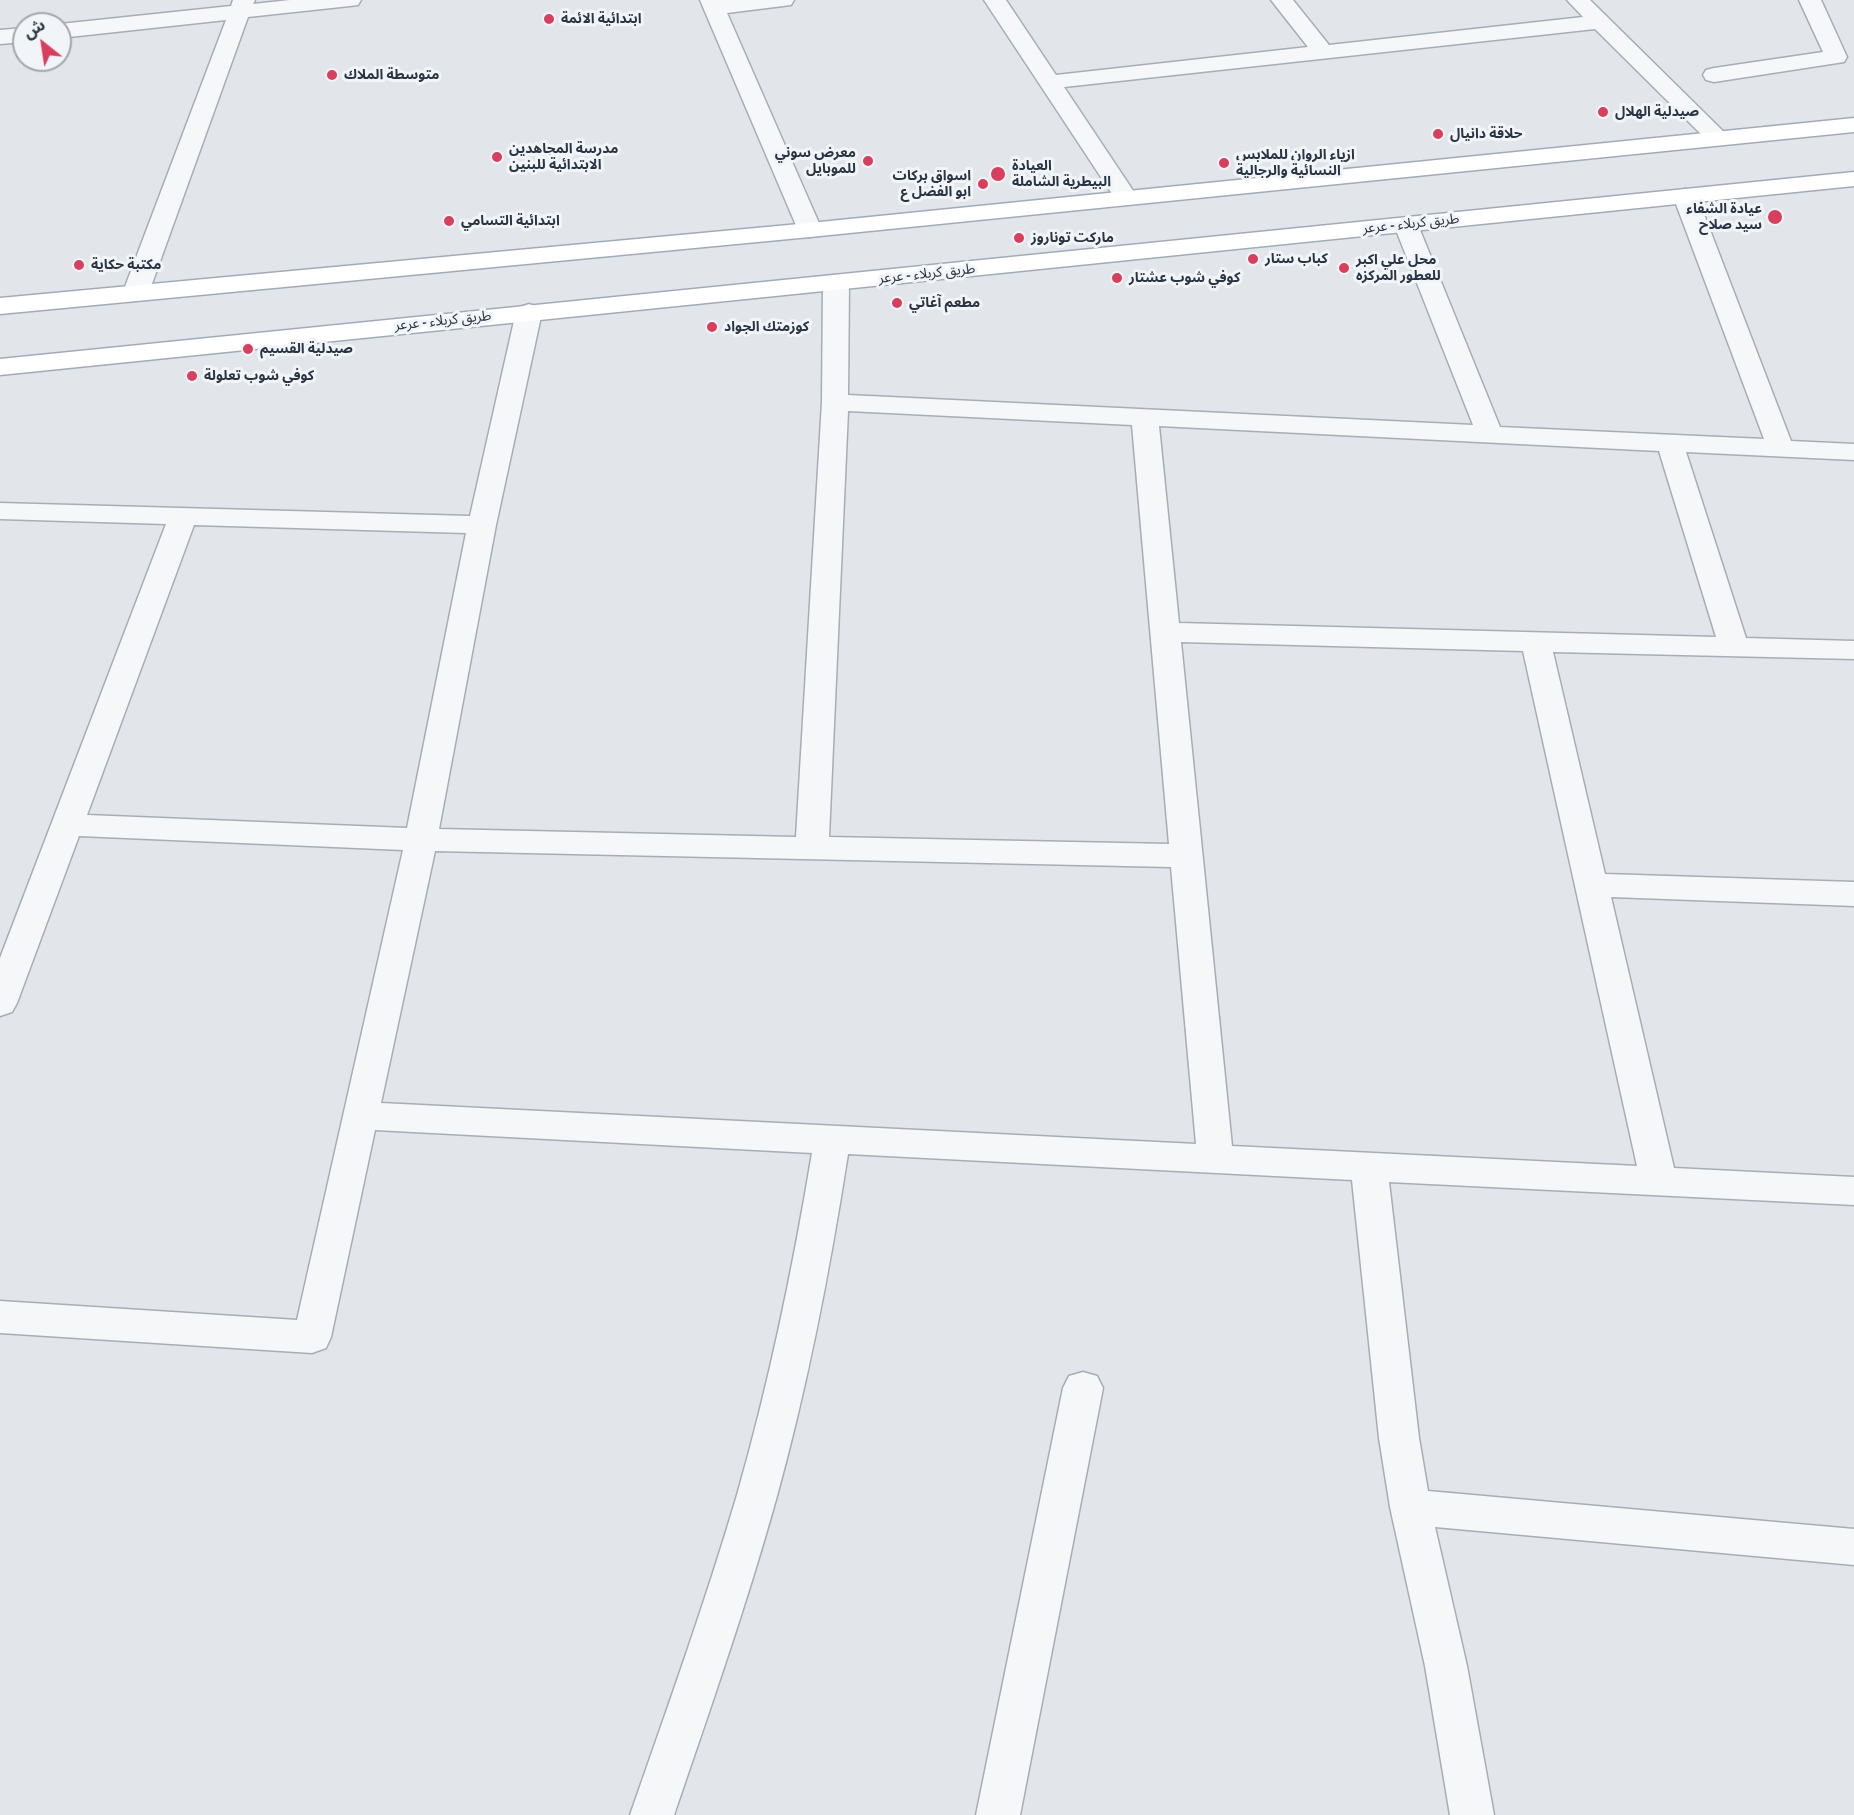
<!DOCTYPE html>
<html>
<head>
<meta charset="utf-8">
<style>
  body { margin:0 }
  #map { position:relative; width:1854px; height:1815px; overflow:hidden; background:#e2e6eb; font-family:"Archivo Narrow","Noto Sans Arabic",sans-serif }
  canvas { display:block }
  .north { position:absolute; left:12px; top:12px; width:60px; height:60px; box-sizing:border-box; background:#f2f5f8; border:2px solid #a2a8b0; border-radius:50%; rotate:330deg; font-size:16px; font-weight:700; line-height:24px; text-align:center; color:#293445 }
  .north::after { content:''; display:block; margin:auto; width:21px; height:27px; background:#d83f5d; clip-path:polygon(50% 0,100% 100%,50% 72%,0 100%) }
</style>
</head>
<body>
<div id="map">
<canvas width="1854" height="1815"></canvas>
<div class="north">ش</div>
</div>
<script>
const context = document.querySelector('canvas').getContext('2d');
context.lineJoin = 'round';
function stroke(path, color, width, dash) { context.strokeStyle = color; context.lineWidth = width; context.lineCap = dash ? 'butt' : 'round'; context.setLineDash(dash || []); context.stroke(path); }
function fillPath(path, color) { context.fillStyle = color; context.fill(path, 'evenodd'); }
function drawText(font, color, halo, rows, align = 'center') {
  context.font = font + ' "Archivo Narrow","Noto Sans Arabic",sans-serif'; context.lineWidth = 6; context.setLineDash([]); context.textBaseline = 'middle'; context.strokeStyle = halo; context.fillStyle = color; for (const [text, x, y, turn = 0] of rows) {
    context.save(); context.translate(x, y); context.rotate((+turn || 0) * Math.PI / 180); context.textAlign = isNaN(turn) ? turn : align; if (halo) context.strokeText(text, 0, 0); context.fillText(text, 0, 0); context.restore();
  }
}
const minor = new Path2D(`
  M233,0H255L253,4L290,0H361L358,5L350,6L248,17L149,292L145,297L136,300L127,297L123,292L226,20L60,38V24L231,6Z
  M700,0H794L791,5L727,13L822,230L819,235L810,237L801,235L798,230Z
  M984,0H1006L1056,75L1308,47L1271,0H1293L1329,45L1583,17L1567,0H1590L1729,137L1725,142H1709L1595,29L1064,87L1138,198L1134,203L1126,205L1118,203Z
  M1799,0H1821L1847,57L1844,62L1714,82L1706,80L1703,75L1706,70L1714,68L1823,52Z
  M24,28V42L0,44V30Z
  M1685,189L1693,191L1697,196L1791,441L1854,444V460L1686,452L1746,638L1854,641V659L1553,652L1605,874L1854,882V906L1611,897L1674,1168L1854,1177V1205L1389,1182L1419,1438L1428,1491L1854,1529V1565L1435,1527L1467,1666L1494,1815H1450L1425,1666L1390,1507L1379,1438L1352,1180L848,1154C830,1269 808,1384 777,1496C747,1604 710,1709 674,1815H630C667,1709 705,1603 737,1495C769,1383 793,1268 812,1153L375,1130L331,1337L326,1348L312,1353L0,1333V1301L297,1320L403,850L79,836L17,1003L12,1012L0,1016V958L166,524L0,519V503L470,516L516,312L520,307L529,304L538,307L542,312L496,525L439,829L796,837L822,402L823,283L827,278L836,275L845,278L849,283L848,395L1473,425L1394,225L1397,220L1406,218L1415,220L1418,225L1500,427L1764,439L1673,196L1677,191ZM848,411L1132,425L1169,844L829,837ZM1159,426L1659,451L1716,637L1179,623ZM194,525L466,533L407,828L87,815ZM1181,642L1523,651L1637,1166L1232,1146ZM435,851L1171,867L1196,1144L381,1103Z
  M1083,1372L1097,1376L1103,1388L1020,1815H976L1063,1388L1069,1376Z`);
const major = new Path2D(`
  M1854,118V132L810,237L0,314V298L810,223Z
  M1854,172V186L0,375V359Z`);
const markers = [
  [549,19,6,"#d83f5d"],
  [332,75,6,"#d83f5d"],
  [1603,112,6,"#d83f5d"],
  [1438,134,6,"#d83f5d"],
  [497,157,6,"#d83f5d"],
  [868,161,6,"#d83f5d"],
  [1224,163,6,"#d83f5d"],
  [998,174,8,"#d83f5d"],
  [983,184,6,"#d83f5d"],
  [1775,217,8,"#d83f5d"],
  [449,221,6,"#d83f5d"],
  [1019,238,6,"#d83f5d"],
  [1253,259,6,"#d83f5d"],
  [79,265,6,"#d83f5d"],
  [1344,268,6,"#d83f5d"],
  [1117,278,6,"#d83f5d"],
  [897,303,6,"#d83f5d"],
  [712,327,6,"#d83f5d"],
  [248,349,6,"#d83f5d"],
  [192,376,6,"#d83f5d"]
];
const farPoinames = [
  ["ابتدائية الائمة",561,19],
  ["متوسطة الملاك",344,75],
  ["صيدلية الهلال",1615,112],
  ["حلاقة دانيال",1450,134],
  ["مدرسة المجاهدين",509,149],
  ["الابتدائية للبنين",509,165],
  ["معرض سوني",856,153,"right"],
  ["للموبايل",856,169,"right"],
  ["ازياء الروان للملابس",1236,155],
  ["النسائية والرجالية",1236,171],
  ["العيادة",1012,166],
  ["البيطرية الشاملة",1012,182],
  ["اسواق بركات",971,176,"right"],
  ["ابو الفضل ع",971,192,"right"],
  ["عيادة الشفاء",1762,209,"right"],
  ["سيد صلاح",1762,225,"right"],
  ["ابتدائية التسامي",461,221],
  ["ماركت توناروز",1031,238],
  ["كباب ستار",1265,259],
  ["محل علي اكبر",1356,260],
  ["للعطور المركزه",1356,276],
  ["مكتبة حكاية",91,265],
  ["كوفي شوب عشتار",1129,278],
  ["مطعم آغاتي",909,303],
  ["كوزمتك الجواد",724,327],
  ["صيدلية القسيم",260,349],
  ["كوفي شوب تعلولة",204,376]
];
const farStreetnames = [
  ["طريق كربلاء - عرعر",1411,224,-6],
  ["طريق كربلاء - عرعر",927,274,-6],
  ["طريق كربلاء - عرعر",443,321,-6]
];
stroke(minor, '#a7adb6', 3);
stroke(major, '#a0abb8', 3);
fillPath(minor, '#f5f7f9');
fillPath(major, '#fff');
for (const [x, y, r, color] of markers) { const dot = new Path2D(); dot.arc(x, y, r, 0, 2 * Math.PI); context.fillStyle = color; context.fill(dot); stroke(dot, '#f2f5f8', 2); }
drawText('bold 14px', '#293445', '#f2f5f8', farPoinames, 'left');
drawText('14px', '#293445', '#f2f5f8', farStreetnames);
</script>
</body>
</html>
